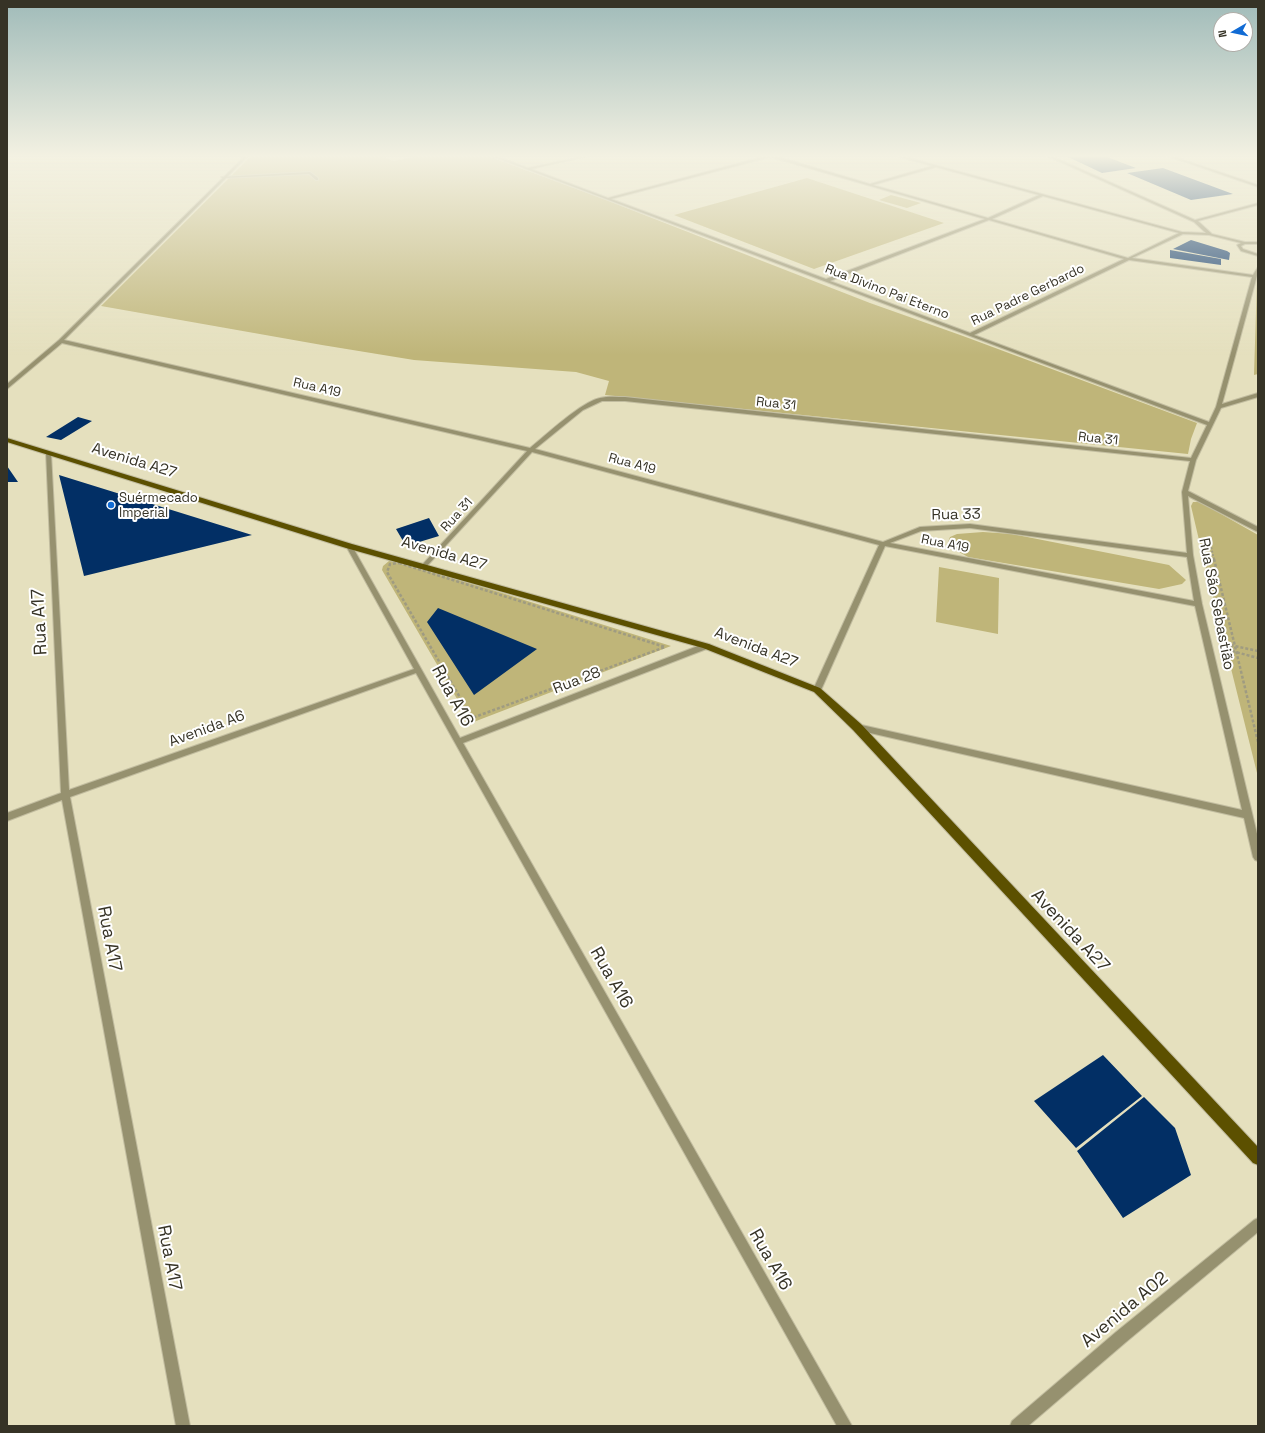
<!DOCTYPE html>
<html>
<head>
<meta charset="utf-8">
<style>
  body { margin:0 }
  #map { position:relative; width:1265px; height:1433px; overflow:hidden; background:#e5e0be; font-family:"Space Grotesk",sans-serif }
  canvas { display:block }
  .frame { position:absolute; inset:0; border:8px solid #363326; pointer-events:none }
  .north { position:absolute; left:1213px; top:12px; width:40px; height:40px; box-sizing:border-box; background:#fff; border:1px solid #afada8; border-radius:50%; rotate:261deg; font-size:11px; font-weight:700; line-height:16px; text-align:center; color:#363326 }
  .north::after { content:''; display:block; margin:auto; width:14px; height:18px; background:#116bd4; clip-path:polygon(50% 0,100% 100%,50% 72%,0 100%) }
</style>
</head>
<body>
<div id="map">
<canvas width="1265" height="1433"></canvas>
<div class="frame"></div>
<div class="north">N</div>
</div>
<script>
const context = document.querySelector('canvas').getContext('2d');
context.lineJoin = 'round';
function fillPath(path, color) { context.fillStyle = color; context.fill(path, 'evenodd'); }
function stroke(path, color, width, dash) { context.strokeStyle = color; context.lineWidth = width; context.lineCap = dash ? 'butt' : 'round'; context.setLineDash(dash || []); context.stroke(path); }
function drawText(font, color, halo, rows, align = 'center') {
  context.font = font + ' "Space Grotesk",sans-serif'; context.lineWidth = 4; context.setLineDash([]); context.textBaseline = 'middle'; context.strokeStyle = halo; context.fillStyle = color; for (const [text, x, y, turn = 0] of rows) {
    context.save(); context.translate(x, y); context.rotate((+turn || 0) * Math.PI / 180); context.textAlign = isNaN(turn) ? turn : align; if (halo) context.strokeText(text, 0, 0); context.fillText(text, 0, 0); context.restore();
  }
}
const green = new Path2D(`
  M252,155H379L393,161L425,155H485L606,200L870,303L963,336L1197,423L1191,439L1188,454L605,395L609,381L576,372L414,360L322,345L101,306Z
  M807,178L944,223L814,269L674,215Z
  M891,195L921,203L907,208L879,200Z
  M1257,278L1258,374L1254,375Z
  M1193,502H1200L1258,535V777L1199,540L1191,506Z
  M983,532L1012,534L1169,565L1186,580L1182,584L1159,589L968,557L952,548L948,542L950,537L957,534Z
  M389,561H400L671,646L471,723L382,570L383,566Z
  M939,567L999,578L998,634L936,622Z`);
const building = new Path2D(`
  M1064,155H1102L1136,168L1102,173Z
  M1163,168L1233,194L1191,200L1127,173Z
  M1191,240L1227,251L1230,253L1229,260L1173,249Z
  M1170,250L1221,259V265L1170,258Z
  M78,417L92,421L61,440L46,437Z
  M7,466L18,482H7Z
  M59,475L252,535L84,576Z
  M429,518L439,536L406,546L396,529Z
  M438,608L537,649L474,695L427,622Z
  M1103,1055L1142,1096L1076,1148L1034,1101Z
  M1144,1097L1175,1128L1191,1175L1123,1218L1077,1151Z`);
const pathFar1 = new Path2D(`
  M1209,537L1214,560`);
const path = new Path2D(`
  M1214,559L1258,742
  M399,563L665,647L472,718L387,572L390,564Z
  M1258,651L1230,645L1232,651L1258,658`);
const lane = new Path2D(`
  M310,172L318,178V180H316L309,174L223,178L221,177Z`);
const street = new Path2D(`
  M246,155H249L64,340L530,448C546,435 581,402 600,398C608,396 617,397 625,397L1191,458L1207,425L489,155H492L528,168L592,155L531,169L608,198L766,156L764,155H772L870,184L932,166L893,155H898L1182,232L1206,233L1194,222L1045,155H1049L1195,220L1258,203V205L1198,221L1212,234L1245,242H1258V244H1245L1241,246L1243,249L1258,254V256L1241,251L1237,245L1241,243L1209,235L1183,234L1132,258L1253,275L1258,267V272L1222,404L1258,393V397L1221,408L1196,460L1188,491L1258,527V532L1256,531L1188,496L1193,555L1202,604L1258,838V861L1255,860L1253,857L1244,818L857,730L853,727L857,724L1242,810L1195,606L885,546L821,690L817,693L813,690L879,545L532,452L426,567H422V565L527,451L62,343L7,389V384L59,340ZM770,157L985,219L826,279L611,199ZM936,167L1039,195L988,218L873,185ZM1043,196L1179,233L1128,258L992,219ZM989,220L1124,259L970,333L830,281ZM1129,260L1252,277L1216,407L1209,422L974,335ZM602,401H625L1190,461L1182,492L1187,553L970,524L920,527L883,542L535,449L583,410ZM970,528L1187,557L1194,601L890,543L921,531Z
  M1165,155H1169L1258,185V187Z
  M46,452L51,453L69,790L414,669L346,546L349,544L352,546L460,738L703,644H709L710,646L709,648L463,743L852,1426H837L416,673L70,797L190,1426H176L62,800L7,821V813L61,793Z
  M1258,1218V1232L1126,1342L1028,1426H1010L1012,1421L1116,1332L1254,1220Z`);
const primary = new Path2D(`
  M7,438L352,544L709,644L820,688L861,724L1258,1147V1165L1253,1163L853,730L814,692L703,648L346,548L7,442Z`);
const markers = [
  [111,505,4,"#116bd4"]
];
const farStreetnames = [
  ["Rua Divino Pai Eterno",887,292,21],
  ["Rua Padre Gerbardo",1028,295,-26],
  ["Rua A19",317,388,13],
  ["Rua 31",776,404,6],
  ["Rua 31",1098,439,6],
  ["Rua A19",632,464,15],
  ["Rua 31",457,515,-48],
  ["Rua A19",945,544,11]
];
const farPoinames = [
  ["Suérmecado",119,498],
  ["Imperial",119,513]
];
const streetNames = [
  ["Avenida A27",134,461,17],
  ["Rua 33",956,515,-1],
  ["Avenida A27",444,554,16],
  ["Rua São Sebastião",1216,604,79],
  ["Avenida A27",756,648,21],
  ["Rua 28",577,681,-21],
  ["Avenida A6",207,729,-20]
];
const nearStreetnames = [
  ["Rua A17",40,622,-93],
  ["Rua A16",452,696,61],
  ["Avenida A27",1070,931,47],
  ["Rua A17",109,939,79],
  ["Rua A16",611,978,60],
  ["Rua A17",169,1258,79],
  ["Rua A16",770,1260,60],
  ["Avenida A02",1125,1310,-40]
];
fillPath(green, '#bfb579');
fillPath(building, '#022f65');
stroke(lane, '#c2bda0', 2);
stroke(street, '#c2bda0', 2);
stroke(primary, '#c2bda0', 2);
stroke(pathFar1, '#9f9b81', 2, [2, 1.5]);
stroke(path, '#9f9b81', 2.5, [3, 2]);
fillPath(lane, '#96916f');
fillPath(street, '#96916f');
fillPath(primary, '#5c5000');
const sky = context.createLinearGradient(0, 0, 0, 355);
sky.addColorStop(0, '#a0bbb9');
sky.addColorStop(0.44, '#f3f1e2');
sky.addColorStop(1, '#f3f1e200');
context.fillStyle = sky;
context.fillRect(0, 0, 1265, 355);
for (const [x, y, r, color] of markers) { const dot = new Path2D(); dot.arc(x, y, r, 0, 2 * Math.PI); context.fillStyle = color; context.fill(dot); stroke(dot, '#fff', 1.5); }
drawText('13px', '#363326', '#fff', farStreetnames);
drawText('13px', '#363326', '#fff', farPoinames, 'left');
drawText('15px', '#363326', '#fff', streetNames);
drawText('18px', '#363326', '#fff', nearStreetnames);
</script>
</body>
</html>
